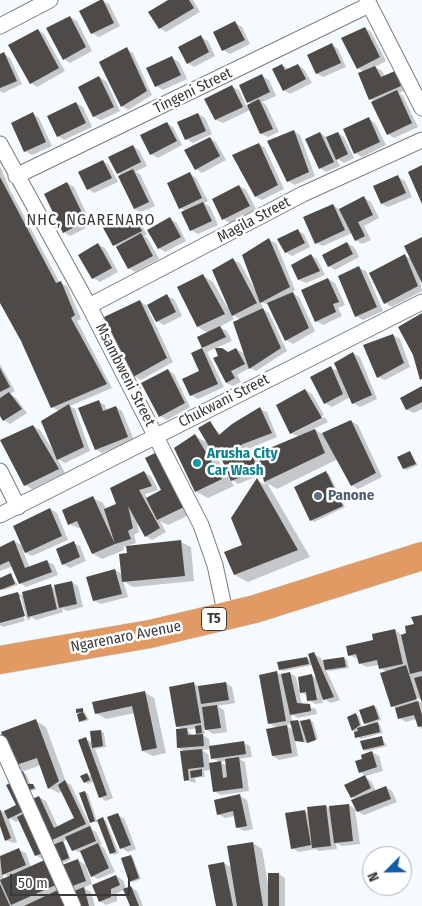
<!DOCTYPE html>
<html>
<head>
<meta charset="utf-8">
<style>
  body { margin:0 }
  #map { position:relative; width:422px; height:906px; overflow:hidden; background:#f5fafe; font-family:"Fira Sans Condensed",sans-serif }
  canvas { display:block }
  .north { position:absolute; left:362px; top:846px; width:50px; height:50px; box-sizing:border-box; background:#fff; border:1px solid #afb0b1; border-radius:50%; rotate:247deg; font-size:14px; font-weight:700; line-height:20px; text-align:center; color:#383a3c }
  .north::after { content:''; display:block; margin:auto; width:18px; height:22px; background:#0e5dac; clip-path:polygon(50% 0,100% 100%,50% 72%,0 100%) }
  .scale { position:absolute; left:10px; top:874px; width:120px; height:22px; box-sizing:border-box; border:2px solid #383a3c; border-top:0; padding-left:6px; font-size:15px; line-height:18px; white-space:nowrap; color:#383a3c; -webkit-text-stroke:4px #fff; paint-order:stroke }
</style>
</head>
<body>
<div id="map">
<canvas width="422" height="906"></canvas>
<div class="north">N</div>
<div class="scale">50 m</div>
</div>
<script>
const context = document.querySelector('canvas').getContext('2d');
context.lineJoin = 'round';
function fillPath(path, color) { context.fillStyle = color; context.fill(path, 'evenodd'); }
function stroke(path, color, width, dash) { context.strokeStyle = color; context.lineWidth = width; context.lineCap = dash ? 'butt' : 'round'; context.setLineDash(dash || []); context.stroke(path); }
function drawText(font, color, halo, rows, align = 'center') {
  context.font = font + ' "Fira Sans Condensed",sans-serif'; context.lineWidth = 5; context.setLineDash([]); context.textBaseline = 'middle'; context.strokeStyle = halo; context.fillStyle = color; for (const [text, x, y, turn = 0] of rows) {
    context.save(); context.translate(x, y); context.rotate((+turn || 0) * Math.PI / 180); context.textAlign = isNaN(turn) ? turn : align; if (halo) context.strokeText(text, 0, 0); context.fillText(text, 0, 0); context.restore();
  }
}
const shadow = new Path2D(`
  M102,0L109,4L120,26L99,37L92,33L81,11Z
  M170,0H193L200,12L166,32L160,28Z
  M70,17L77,21L92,51L70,63L64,59Z
  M235,23L242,27L250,44L230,54L223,50Z
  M365,28L371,32L386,61L375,67L382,71L385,77L394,73L401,76L407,89L399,93L403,96L418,127L394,138L388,134L376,102L370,99L364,72L358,68Z
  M38,30L44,34L65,71L37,87L31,83Z
  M201,37L208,41L215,56L194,67L188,63Z
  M332,45L338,49L346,67L323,77L316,73Z
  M127,49L133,53L152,95L128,110L122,106Z
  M4,54L10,58L22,84L3,93L0,91V55Z
  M172,58L179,62L187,79L163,90L156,86Z
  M282,65L289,69L298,65L304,69L312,83L290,94L284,90Z
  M262,76L269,80L276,96L262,102L266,105L279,132L268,137L261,134L250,110L223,123L216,120L206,99L232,87L239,90L247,107L252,104L248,102Z
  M99,77L106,81L120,111L101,120L94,117L80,87Z
  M76,103L83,107L92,127L64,140L58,136Z
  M33,114L39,118L52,146L32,155L25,151Z
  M198,114L205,118L212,134L193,143L186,139Z
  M369,119L375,123L386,145L362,157L355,153Z
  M167,123L173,127L182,145L158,158L151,154Z
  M294,131L300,135L315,176L295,185L288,181Z
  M320,133L328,138L338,133L344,137L354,158L344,163L336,158L340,166L326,172L320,168Z
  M210,138L216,142L226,160L202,173L196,169Z
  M259,144L265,148L284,189L262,200L256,197Z
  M133,146L139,150L147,166L135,172L140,174L155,206L141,212L134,209L122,176L118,173Z
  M103,161L109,165L118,182L94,193L88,189Z
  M0,166L10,190L60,283L67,286L81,319L77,321L112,388L70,406L75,409L90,451L65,463L57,458L65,473L32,489L25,485L33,426L40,430L56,455L59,411L52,407L22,341L0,300Z
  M190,174L196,178L208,201L204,203L210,207L218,225L198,234L191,230L186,211L180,208Z
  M398,177L405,181L412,197L388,207L382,204Z
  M67,183L74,187L92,225L70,236L64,232Z
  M239,186L246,190L256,209L230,223L223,219Z
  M364,198L371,202L379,218L364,226L371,240L362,244L356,240L352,233L323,246L316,243L333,205L340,210Z
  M117,217L124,221L127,227L136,222L142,226L147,235L144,236L148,239L159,259L135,272L129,268L103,224Z
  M170,219L177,223L186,241L165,252L159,248Z
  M297,230L304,234L310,247L292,256L285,252Z
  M422,238V280L420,279L422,291L392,307L385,303L405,256L412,259Z
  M269,240L276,243L295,290L291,293L299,297L315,331L293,344L286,340L270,305L260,302L263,307L261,308L269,313L287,351L256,371L250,368L237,375L241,382L233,386L226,383L229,353L236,349L245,354L241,320L231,314L234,319L219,327L227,331L232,341L207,352L224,387L198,399L191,395L200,372L192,353L204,348L208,333L198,327L203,276L213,282L227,307L229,306L233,260L240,263L258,295Z
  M347,243L354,247L359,257L335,270L329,266Z
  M98,245L105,248L118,272L100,282L93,278L80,255Z
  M311,255L317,259L325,275L306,283L299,280L293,266Z
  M359,268L366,271L383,311L363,320L356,316Z
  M328,279L335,283L345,305L338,308L342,316L323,325L316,321Z
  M167,296L174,299L182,316L164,325L157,321Z
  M139,301L146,305L173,362L141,380L134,376Z
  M393,335L400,339L410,367L385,380L378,377Z
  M353,353L360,357L377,399L360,407L353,403L350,397L332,407L325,403L331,368L340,372Z
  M0,364L15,391L10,394L16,398L27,413L10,424L4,420L0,414Z
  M168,370L174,374L190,407L167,420L160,416L143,383Z
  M422,387V409L414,413L407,410L401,398Z
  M305,390L312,394L324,415L293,431V433L325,417L328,422L313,429L322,434L351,421L358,425L382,477L358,489L352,485L338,459L277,489L267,483L310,557L248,582L235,575L226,553L244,545L257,480L265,485L263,474L238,484L230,479L234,486L208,498L195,491V436L210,444V422L220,435L260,409L267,412L277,437L238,453L239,455L250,450L259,456L299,437L291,433ZM216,457L223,461L231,478L230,479Z
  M98,401L105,405L107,411L116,407L122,411L134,440L102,453L96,449Z
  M410,453L418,465L407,470L404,469Z
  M144,472L151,476L158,490L145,494L147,498L162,491L193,513L168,525L160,521L166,532L152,540L146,536L137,522L139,532L134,535L136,543L123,547L124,550L102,559L93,554L81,529L69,524L93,498L103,503L106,509L117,504Z
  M326,473L329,474L345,507L314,522L311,520Z
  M50,509L57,513L68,540L32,556L23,551L30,568L47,561L54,565L58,575L26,587L20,583L13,566L0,571V548L14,541L23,546Z
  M181,542L191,547L194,581L133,587L123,581L128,597L101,604L94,601L115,570L122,574L129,555L128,547Z
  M73,543L80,546L86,561L70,568L63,564Z
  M11,575L18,585L4,590L2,589L0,579Z
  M72,582L78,586L83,607L67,611L62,608L63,612L36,620L30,616L31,619L27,620L21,597H18L25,621L3,627L0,625V598L18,593L25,597L51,586L56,589Z
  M422,616V700L412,695L411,697L422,703V729L419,727L416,719L406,722L399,718L397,709L392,706L387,672L380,668V665L366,667L360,663L359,659L349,655L395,630L402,635L408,634Z
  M314,654L321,658L323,662L344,658L347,660L349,668L330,671L326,670L340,700L331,703L322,698L323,703L315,704L309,700L308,696L299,691L302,705L316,709L317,714L298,718L291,714L292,722L310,720L313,722L318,739L308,743L295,740L298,756L279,760L273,756L277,728L269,723L277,673L284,676L290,673L296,677L299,690H301L312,676L318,679L313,665L283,671L280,670L307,658L312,661ZM292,724L293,730L285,725Z
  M226,683L232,687L235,703L217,706L224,710L227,732L213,734L204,728L205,734H201L209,739L210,747L244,743L250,746L252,757L239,759L245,762L249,791L221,795L214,791L211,770L204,771L205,777L195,778L196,783L185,780L186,752L179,748L183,730L177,726L194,684L200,687ZM197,728V733L201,735L194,736L187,730ZM211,749L212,758L220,762L210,764L208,754L202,750ZM226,761L227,766L219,762Z
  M144,692L154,698L166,753L153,756L143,751L135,713L106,719L96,713Z
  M374,706L377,708L381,720L375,722L380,725L383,733L360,739L353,730L356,715L359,716L362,727L369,726L365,723Z
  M83,709L89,720L83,722L80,721L81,714L78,712Z
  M36,721L46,727L66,782L71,785L92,829L96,832L102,844L100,845L104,848L115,872L98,879L92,876L88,866L86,867L92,884L83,888L91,892L95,906H76V891L68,887L71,906H0V857L19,850L26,853L31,867H59L78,860L87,866L82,853L73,850L68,839L62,842L65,844L71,860L63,863L60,861L57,844L51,841L39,797L46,801L58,827L76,819L62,791L59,793L49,788L41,765L24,771L14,766ZM2,873L9,877L4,879Z
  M101,731L104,733L106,747L95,749L113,798L106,801L100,797L94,781L88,784L85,782L87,774L93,777L86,739L93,743Z
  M381,737L387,746L367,751L364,750Z
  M372,752L379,756L383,771L366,776L360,772L364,760Z
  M23,772L26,774L31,785L37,789L27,793Z
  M364,777L371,781L376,791L386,787L392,791L397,802L364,815L355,810L360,844L342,846L336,843L337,849L319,851L316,849L299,852L292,848L305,811L309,814L326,806L331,809L349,805L357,810L355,799L352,797Z
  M8,786L51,856L42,859L36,855L20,820L16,822L8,817L17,842L13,843L6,840L0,810L7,814L17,805Z
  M85,792L88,794L97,821L103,819L106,821L119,853L114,855L111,853L99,822H91Z
  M240,796L247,800L253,829L244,831L237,827L235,816L225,818L218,814Z
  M117,815L124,818L136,849L128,852L121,848Z
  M253,843L262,849L268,884L279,874L285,878V906H217L224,863L232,868Z
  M130,856L133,858L141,879L133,882L130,881Z
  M116,876L123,880L126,889L131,887L137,891L143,906H131L124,890L117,893V901L106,905L100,901Z`);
const building = new Path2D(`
  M100,0H103L114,23L91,34L79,11Z
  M168,0H189L194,8L159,29L148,12Z
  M70,16L86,47L63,60L46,28Z
  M235,21L245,40L222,51L213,32Z
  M365,27L380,57L357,69L341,38Z
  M38,29L59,68L30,84L8,45Z
  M201,35L209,52L187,64L178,47Z
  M332,43L341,63L316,74L307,55Z
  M127,47L147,91L121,107L99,62Z
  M4,52L17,81L0,88V54Z
  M172,56L181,75L155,87L146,68Z
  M282,64L285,70L298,64L306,79L283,91L272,69Z
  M375,66L381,77L395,71L401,86L369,100L358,73Z
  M262,74L270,92L247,103L239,85Z
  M99,76L114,107L93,117L78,87Z
  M232,85L243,107L215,120L204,99Z
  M397,90L412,123L387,135L371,102Z
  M259,99L273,129L260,134L247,105Z
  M76,102L86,123L57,137L47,116Z
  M33,112L46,142L24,152L11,123Z
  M198,113L206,131L185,140L177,122Z
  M369,117L380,142L354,154L343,129Z
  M167,122L177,141L150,155L140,135Z
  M294,130L309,172L287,182L267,141Z
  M320,132L334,162L319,169L305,139Z
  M338,132L348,154L336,160L326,137Z
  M210,137L220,156L195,170L184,150Z
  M259,143L278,185L255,197L232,155Z
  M133,145L141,162L117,174L108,157Z
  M103,160L112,178L87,190L78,172Z
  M422,165V204L408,172Z
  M133,169L149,202L134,209L118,176Z
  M190,172L202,198L179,209L167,183Z
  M398,175L406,193L381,204L373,186Z
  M0,177L56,283L61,281L75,315L71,318L107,384L51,408L21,341L0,303Z
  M67,182L86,221L63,233L44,194Z
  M239,185L250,206L222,220L212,199Z
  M364,196L373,215L358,222L365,236L355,241L339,209Z
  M203,202L212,221L190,231L181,212Z
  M333,204L345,230L315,244L303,217Z
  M117,215L124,227L136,220L142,231L113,246L101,224Z
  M170,217L181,237L158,249L147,230Z
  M298,229L305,243L285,253L277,239Z
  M141,233L153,256L128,269L116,247Z
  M422,237V283L404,246Z
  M269,238L290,287L260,303L242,255Z
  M347,242L353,254L328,267L322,255Z
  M98,243L112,268L92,279L78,255Z
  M311,254L320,271L298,280L291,265Z
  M405,254L418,286L384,304L369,273Z
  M233,258L257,303L232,316L212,270Z
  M359,266L377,307L355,317L338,276Z
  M203,274L225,314L197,327L177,287Z
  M328,278L339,302L333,304L336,312L315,322L301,290Z
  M293,292L309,328L285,341L267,303Z
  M167,294L176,312L156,322L147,305Z
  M140,300L167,358L133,377L121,356L104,317Z
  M263,308L281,348L249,369L233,322Z
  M422,313V379L420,380L413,355L398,327Z
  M220,326L226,337L202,348L218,384L190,396L182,379L199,371L191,353L202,348L197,337Z
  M393,334L404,363L377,378L363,345Z
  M215,348H222L228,352L236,348L245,364L231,371L235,378L226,383L213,358L218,356Z
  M353,352L372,395L352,404L334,363Z
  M331,366L343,394L324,404L310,377Z
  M0,368L10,387L0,392Z
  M168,369L185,403L159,417L141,383Z
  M422,386V402L406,410L400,398Z
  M305,389L322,418L290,434L276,405Z
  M9,392L22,409L3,421L0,416V398Z
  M99,400L103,411L116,406L128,437L95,450L78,408Z
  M69,404L84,447L57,460L41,421Z
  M260,407L272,433L243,444L216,458L198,428L210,421L219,435L232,424Z
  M351,420L376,473L351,486L322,433Z
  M33,425L59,469L24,486L0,440Z
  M315,429L325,453L264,482L258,453Z
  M195,434L222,479L195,492L174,448Z
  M250,449L258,470L231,481L222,460Z
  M410,451L416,464L403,469L397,457Z
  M157,452L184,507L157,520L146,498L161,490L145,458Z
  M144,471L152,486L139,490L160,528L145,537L128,506L133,528L128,531L131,539L115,544L104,509L116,504L110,488Z
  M326,471L343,506L310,521L294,487Z
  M257,478L298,550L234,575L224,552L242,545L231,518Z
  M93,496L115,544L92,554L77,521L68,525L62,510Z
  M50,508L62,536L25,553L13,526Z
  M14,540L25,568L47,560L52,572L19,584L9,561L0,565V547Z
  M181,540L185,576L122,582L119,554L127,553L126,546Z
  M74,541L80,557L62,565L56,549Z
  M115,569L122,594L93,601L86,577Z
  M11,573L15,584L0,590V578Z
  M72,581L77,604L59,608L54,585Z
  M51,584L57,609L28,617L22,592Z
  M18,592L25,616L0,623V597Z
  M422,615V671L410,674L401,635L406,633L405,626L414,624L411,617Z
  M395,629L403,664L379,669L377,660L359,664L356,654L348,656L346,646L373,640L372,634Z
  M314,652L334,697L323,700L308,654Z
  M307,657L309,664L279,670L277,662Z
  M344,657L346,667L325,670L323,660Z
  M406,665L417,699L391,707L380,673Z
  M277,671L286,721L268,724L259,675Z
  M290,672L297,703L310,704L311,711L290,715L281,674Z
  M312,674L317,700L307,701L306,692L300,693L298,677Z
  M422,676V703L414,678Z
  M194,682L201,723L176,727L169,687Z
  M226,682L229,700L201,704L198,686Z
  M145,691L157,748L142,751L132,706L95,714L92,702Z
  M418,701L422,715V726L418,727L414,715L398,719L395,708Z
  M217,705L221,728L205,730L202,707Z
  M374,705L379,719L364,724L359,710Z
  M83,708V712L76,713V709Z
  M83,712L87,719L79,722L77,714Z
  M356,713L360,725L352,731L347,717Z
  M36,719L59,781L48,789L37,758L13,766L1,732Z
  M310,719L316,740L307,743L300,721Z
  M298,720L304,742L295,741L290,721Z
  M378,722L380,732L355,738L354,732L358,731L357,728Z
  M201,725L202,733L196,734L195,726Z
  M287,725L292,753L272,756L266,729Z
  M187,728L188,735L203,734L204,746L177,748L176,729Z
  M101,730L103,746L92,748L90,731Z
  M382,736L384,745L363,750L360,741Z
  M86,737L107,795L99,798L78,740Z
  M244,741L246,754L211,759L209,746Z
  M202,749L204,767L188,769L189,780L184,781L180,751Z
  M372,751L377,767L359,773L355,761L362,759L361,755Z
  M239,757L243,788L213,792L209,763L221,761L223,778L227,777L225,759Z
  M202,769V776L191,778L190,771Z
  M23,771L28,784H33L35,788L23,792L17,773Z
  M87,773L90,780L84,783L80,776Z
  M365,775L371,788L351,798L344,785Z
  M65,780L86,824L50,841L30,800L39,796L54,828L74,818L58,785Z
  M13,782L26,810L8,819L4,811L16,805L6,785Z
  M386,786L391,799L357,812L351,800Z
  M85,791L95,821L90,823L79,793Z
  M240,794L247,826L236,828L233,811L217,815L214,800Z
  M349,804L353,841L334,843L329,806Z
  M326,805L331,846L312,848L307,807Z
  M0,809L11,838L5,841L0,826Z
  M305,810L311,845L291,849L285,813Z
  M27,812L45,852L35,856L17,817Z
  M118,813L131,845L120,849L107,817Z
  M103,817L116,852L110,854L97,820Z
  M90,826L96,841L72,851L65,837Z
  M63,841L69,858L59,862L52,845Z
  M253,842L263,906H237L227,846Z
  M98,843L109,868L91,877L80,851Z
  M19,848L26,865L2,875L0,856Z
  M131,855L139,878L129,882L121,858Z
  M49,858L60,883L11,905L0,880Z
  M78,859L86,881L67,888L59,866Z
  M224,862L233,906H216L208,865Z
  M268,873H279V906H268Z
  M116,875L120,885L111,889V897L99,902L92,885Z
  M0,884L10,906H0Z
  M131,886L139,906H130L123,889Z
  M84,887L89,906H74L69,893Z
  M60,889L67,906H24Z`);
const street = new Path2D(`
  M367,0L422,108
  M0,26L50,0
  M0,144L89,306L201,525L215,565L226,616
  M16,176L369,5
  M89,306L303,194L422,140
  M0,471L18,507
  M0,515L422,302
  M0,743L73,906`);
const highway = new Path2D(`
  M0,660L150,634L255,609L422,556`);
const markers = [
  [197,463,5,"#0f9aa8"],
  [318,496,5,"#5c6f8a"]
];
const shields = [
  [214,619,25]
];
const shieldNames = [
  ["T5",214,619]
];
const streetNames = [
  ["Tingeni Street",193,91,-26],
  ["Magila Street",254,220,-28],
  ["Msambweni Street",125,375,63],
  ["Chukwani Street",224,401,-27],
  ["Ngarenaro Avenue",126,637,-11]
];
const cultureNames = [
  ["Arusha City",207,454],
  ["Car Wash",207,471]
];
const serviceNames = [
  ["Panone",328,496]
];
const neighbourhoodNames = [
  ["NHC, NGARENARO",91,221]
];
fillPath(shadow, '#0003');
fillPath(building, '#4d4a47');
stroke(street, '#787c7f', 17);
stroke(highway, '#d3d4d4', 29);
stroke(street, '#fff', 15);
stroke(highway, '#e19a63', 28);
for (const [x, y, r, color] of markers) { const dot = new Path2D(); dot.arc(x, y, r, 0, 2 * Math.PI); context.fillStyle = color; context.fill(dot); stroke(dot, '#fff', 2); }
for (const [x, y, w] of shields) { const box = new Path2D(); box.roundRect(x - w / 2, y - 11.5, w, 23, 4); context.fillStyle = '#fff'; context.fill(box); stroke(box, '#383a3c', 1); }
drawText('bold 14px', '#383a3c', null, shieldNames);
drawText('15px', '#383a3c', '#fff', streetNames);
drawText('bold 15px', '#0d838f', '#fff', cultureNames, 'left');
drawText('bold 15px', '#4e5e75', '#fff', serviceNames, 'left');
context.letterSpacing = '1px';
drawText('16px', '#383a3c', '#fff', neighbourhoodNames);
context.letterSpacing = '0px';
</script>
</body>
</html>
